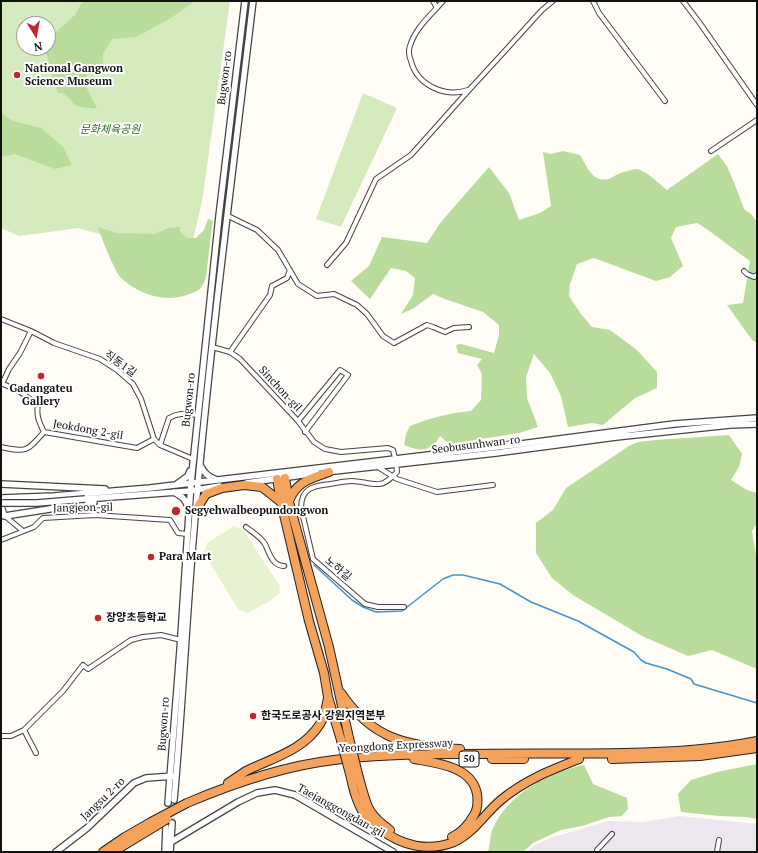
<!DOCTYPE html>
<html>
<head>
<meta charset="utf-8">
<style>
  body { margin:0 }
  #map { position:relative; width:758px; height:853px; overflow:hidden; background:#fffdf5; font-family:"PT Serif",serif }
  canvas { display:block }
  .frame { position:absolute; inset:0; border:2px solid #111; pointer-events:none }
  .north { position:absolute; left:16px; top:16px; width:40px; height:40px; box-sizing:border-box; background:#fff; border:1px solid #a0a0a0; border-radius:50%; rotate:169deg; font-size:11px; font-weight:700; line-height:16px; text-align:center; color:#111 }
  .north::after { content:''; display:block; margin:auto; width:14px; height:18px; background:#c4262e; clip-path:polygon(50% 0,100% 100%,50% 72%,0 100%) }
</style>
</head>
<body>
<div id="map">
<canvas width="758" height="853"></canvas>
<div class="frame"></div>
<div class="north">N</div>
</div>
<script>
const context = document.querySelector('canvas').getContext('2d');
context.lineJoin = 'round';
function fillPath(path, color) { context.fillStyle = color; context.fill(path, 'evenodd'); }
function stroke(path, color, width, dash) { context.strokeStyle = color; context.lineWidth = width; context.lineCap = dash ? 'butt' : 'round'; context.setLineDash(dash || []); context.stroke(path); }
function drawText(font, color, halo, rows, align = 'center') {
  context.font = font + ' "PT Serif","Noto Sans KR",serif'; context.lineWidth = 4; context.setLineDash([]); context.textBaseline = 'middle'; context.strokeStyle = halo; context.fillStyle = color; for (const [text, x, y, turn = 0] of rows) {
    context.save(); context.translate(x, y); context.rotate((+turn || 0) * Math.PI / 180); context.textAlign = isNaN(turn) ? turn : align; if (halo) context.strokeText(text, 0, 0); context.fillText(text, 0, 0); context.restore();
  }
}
const industrial = new Path2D(`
  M680,816L757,824V852H526L535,845L550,838L602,823L609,821L642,822Z`);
const green = new Path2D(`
  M1,1H230L202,202L188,259L78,228L19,236L1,228ZM24,24H48V48H24Z
  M363,93L397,108L341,227L316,219Z`);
const forest = new Path2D(`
  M84,1H195L171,18L136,37L112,39L103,54V64L96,66L90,67L84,83L97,108C94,109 81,107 77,106C70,102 69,93 58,93L51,73L47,55L34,50L37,48H48V39L75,15L81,4Z
  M1,113L13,121L41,128L63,147L72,165L55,169L15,154L1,157Z
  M563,151L580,155C587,167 594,185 611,178C616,175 621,172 628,171C630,170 634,169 637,169C645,170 661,185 667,190L718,154L727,166L737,190L744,209L751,214L757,222V343L752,340L727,305L743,303L750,261C732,249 716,234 697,223L676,227L671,238L683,266L670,277L656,281L594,258L577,264L570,284L569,296L581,314L592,327L610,330L637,350L657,372V388L635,398L603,425L592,423L568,427L561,396L550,373L534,354L526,377L527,398L538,427L519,433L449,444L440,436C431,452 420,452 404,445L406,434L410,426C430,418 449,413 471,411L481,400L482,374L477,365L482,359L458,353L456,345L461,344L494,353L499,335V325L483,312L445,299L433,294L414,308L401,314L413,295L415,278L406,271L391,268L370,299L351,281L369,266L382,237L427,243L441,222L489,167L509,193L519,220L540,213L551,206L543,152L551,154Z
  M208,219L213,221L212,226L206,277C202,290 198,291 187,295C163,303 139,294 121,278C115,272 101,237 98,227L116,233L155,234L168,228L180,227V231L186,238H196L204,230Z
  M729,435L742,454L739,467L731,480L747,490L757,493V524L752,531L757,562V669L712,650L688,656L642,636L573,595L552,578L536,553V523L553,510L566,488L629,446L638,442L656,440Z
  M757,764V819L746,817L719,816L681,812L678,794L691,780L717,772Z
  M584,765L593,784L627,798L628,809L622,816L609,817L582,826L561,830L533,843L523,852H488C490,844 490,835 493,828C508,794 549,772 584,765Z`);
const pitch = new Path2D(`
  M234,526L243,530L280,586L279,594L270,601L247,613L238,609L204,553L207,543Z`);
const stream = new Path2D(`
  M314,565L352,600L363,607L376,612L402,611L443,579L453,575H463L500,584L531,602L578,621L634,652L641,660L646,663L667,669L691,679L694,684L757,703`);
const minorTunnel = new Path2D(`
  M284,566L310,560`);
const tertiaryTunnel = new Path2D(`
  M172,823L174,800`);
const minor = new Path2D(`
  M433,1L437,8
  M443,1C432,14 415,28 410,46C408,51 409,56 411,61C417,85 445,98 468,90
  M593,1L599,13L665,101
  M683,1L699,22L757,105
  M711,151L757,120
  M228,216L257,230L278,250L298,284L317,296L334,294L357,305L367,314L383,336L394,343L427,325L433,327L445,332L454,328L469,327
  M327,265L346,243L376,179L411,155L469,90L503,53L542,10L553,1
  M744,271L747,274L754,277L757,275
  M1,319L31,331L54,343L100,359L117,370L133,384L141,399L154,439L160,445L193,459
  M212,347L230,352L240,359L298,421L314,442L325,449L341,452L388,448L393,450L395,458
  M230,352L270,295L272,286L287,278L290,270
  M2,384L9,369L20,353L31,331
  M3,384L19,391L38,405C36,415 39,422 44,432
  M298,421L340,370L348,375L305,432
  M160,445L169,418C179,412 187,414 197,415
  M1,447C27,453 27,451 44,432L137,448L154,439
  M396,464L397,472C392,477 387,483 380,484C371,485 361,481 352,481C345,481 337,483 330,484C313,486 301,488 301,508L313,559L365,604L378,607H404
  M378,467L397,479L437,492L493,485
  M1,503L5,516L23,531
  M246,527C252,532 261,537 265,544C269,552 272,566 284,566
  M1,540L34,527L43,518L95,515L170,520L178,533L187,534
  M24,730L36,753
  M1,736H11L24,730L63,691L83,665L88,669L131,640L143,637L161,635L181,640
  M597,852V850L612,834
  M717,852L719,840`);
const tertiary = new Path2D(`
  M200,465C204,473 208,477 217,480
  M326,472L496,453L616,437L730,425L757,424
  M246,483L317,473
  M1,484L105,489
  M177,484L188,476L190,471
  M174,492C181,496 186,499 188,507
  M1,498L54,496L150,488L513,445L674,424L757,418
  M85,499L190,491L220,486
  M1,515L5,516L94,502
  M174,800C183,702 187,604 196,506C211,337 233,169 253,1
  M168,803L180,650L191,483L219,216L245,1
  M171,842L238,802L257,793L275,790L295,795L393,852
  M56,852L87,828L134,783L146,778L174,776
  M165,852L166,827
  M170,852L172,823`);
const motorway = new Path2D(`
  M285,478L289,502L329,647L349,738
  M277,479L281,502L309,621L324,673L328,697L341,740
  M289,501C297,481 310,479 329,472
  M196,510L206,494L222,488L244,485L262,487L281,502
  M341,693C373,740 407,746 460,749
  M414,759C436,763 472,766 477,794C478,802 478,809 474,815C469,824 461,833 452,837
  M492,759H524
  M612,759L700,756L757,748
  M351,778C354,793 359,810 370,822C373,825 377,827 380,829C402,846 428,852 454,842C474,833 485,813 501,800C525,780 551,770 579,759
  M359,778C367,805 366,813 390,830
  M228,783C234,779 240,775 246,771C272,758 303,751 320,724C325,716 326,707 328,698
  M187,803C234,783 283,766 334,760C375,755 417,754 458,754C514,753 569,754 624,753C669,752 713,750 757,741
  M103,852L125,837L151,822
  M113,852L154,827`);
const tertiaryBridge = new Path2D(`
  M1,503H37L85,499`);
const motorwayBridge = new Path2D(`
  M349,738L359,778
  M341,740L351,778
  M151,822L187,803
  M154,827L167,819`);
const markers = [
  [17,75,4,"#c4262e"],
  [41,376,4,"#c4262e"],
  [176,511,5,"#c4262e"],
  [151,557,4,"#c4262e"],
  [98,618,4,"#c4262e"],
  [253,716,4,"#c4262e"]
];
const shields = [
  [469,759,20]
];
const shieldNames = [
  ["50",469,759]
];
const poiNames = [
  ["National Gangwon",25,69],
  ["Science Museum",25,82],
  ["Gadangateu",41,389,"center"],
  ["Gallery",41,402,"center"],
  ["Segyehwalbeopundongwon",185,511],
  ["Para Mart",159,557],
  ["장양초등학교",106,618],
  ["한국도로공사 강원지역본부",261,716]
];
const streetNames = [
  ["Bugwon-ro",225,78,-83],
  ["직동1길",120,364,36],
  ["Sinchon-gil",280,389,47],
  ["Bugwon-ro",189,400,-84],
  ["Jeokdong 2-gil",88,430,10],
  ["Seobusunhwan-ro",476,445,-7],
  ["Jangjeon-gil",83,508,-1],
  ["노하길",338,569,40],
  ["Bugwon-ro",164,724,-86],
  ["Yeongdong Expressway",396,746,-3],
  ["Jangsu 2-ro",103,799,-44],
  ["Taejanggongdan-gil",341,811,29]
];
const parkNames = [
  ["문화체육공원",110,130]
];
fillPath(industrial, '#eee6ef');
fillPath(green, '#d5ebbd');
fillPath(forest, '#b9dc9c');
fillPath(pitch, '#e6f2cf');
stroke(stream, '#3f96cf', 1.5);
stroke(minorTunnel, '#dbdad3', 4, [4, 2]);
stroke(tertiaryTunnel, '#dbdad3', 5.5, [5.5, 3]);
stroke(minor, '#444', 6);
stroke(tertiary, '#444', 8);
stroke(motorway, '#222', 10);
stroke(minor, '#fff', 4);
stroke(tertiary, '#fff', 5.5);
stroke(motorway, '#f5a25d', 8);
stroke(tertiaryBridge, '#444', 8, []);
stroke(motorwayBridge, '#222', 10, []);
stroke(tertiaryBridge, '#fff', 5.5);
stroke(motorwayBridge, '#f5a25d', 8);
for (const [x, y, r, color] of markers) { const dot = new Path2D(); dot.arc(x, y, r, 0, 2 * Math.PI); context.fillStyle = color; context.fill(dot); stroke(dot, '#fff', 1.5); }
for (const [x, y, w] of shields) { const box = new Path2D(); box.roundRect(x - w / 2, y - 8, w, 16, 3); context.fillStyle = '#fff'; context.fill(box); stroke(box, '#111', 1); }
drawText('bold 10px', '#111', null, shieldNames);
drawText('bold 11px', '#111', '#fff', poiNames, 'left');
drawText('11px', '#111', '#fff', streetNames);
drawText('italic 11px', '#2f6b1f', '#fff', parkNames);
</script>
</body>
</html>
